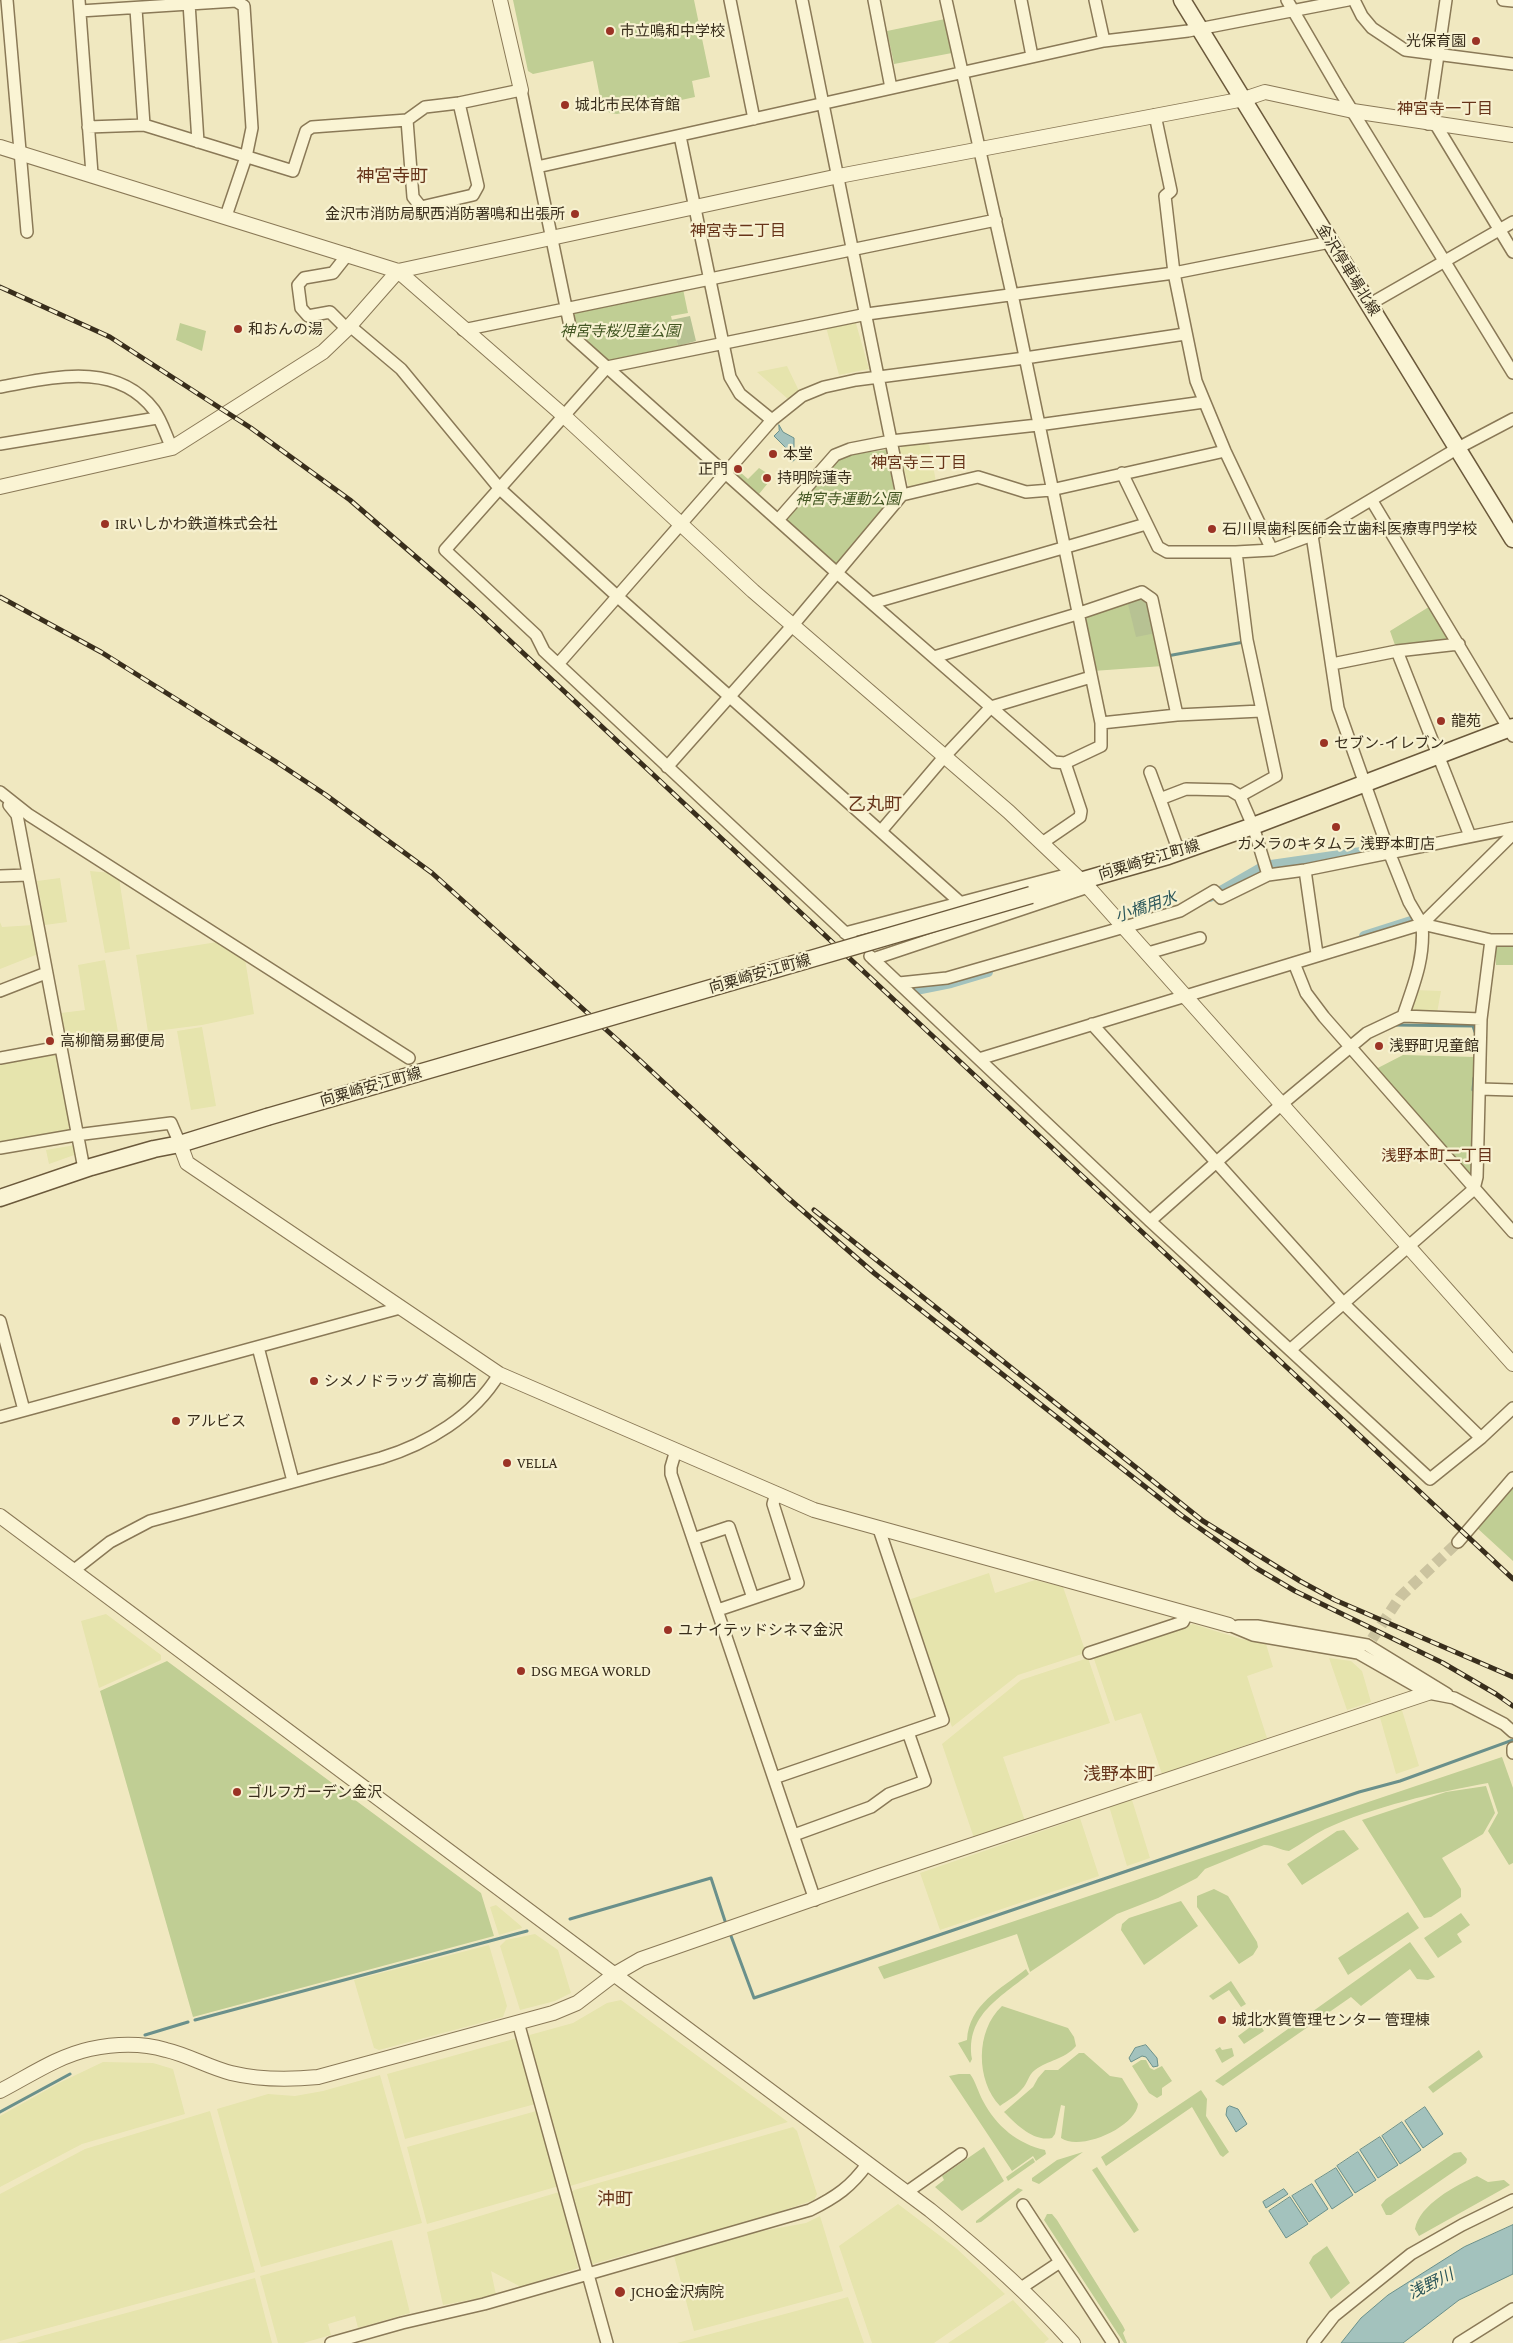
<!DOCTYPE html>
<html>
<head>
<meta charset="utf-8">
<style>
  body { margin:0 }
  canvas { display:block; background:#f0e8c0 }
</style>
</head>
<body>
<canvas width="1513" height="2343"></canvas>
<script>
const context = document.querySelector('canvas').getContext('2d');
context.lineJoin = 'round';
function fillPath(path, color) { context.fillStyle = color; context.fill(path, 'evenodd'); }
function stroke(path, color, width, dash) { context.strokeStyle = color; context.lineWidth = width; context.lineCap = dash ? 'butt' : 'round'; context.setLineDash(dash || []); context.stroke(path); }
function drawText(font, color, halo, rows, align = 'center') {
  context.font = font + ' "Crimson Pro","Noto Sans JP",serif'; context.lineWidth = 4.5; context.setLineDash([]); context.textBaseline = 'middle'; context.strokeStyle = halo; context.fillStyle = color; for (const [text, x, y, turn = 0] of rows) {
    context.save(); context.translate(x, y); context.rotate((+turn || 0) * Math.PI / 180); context.textAlign = isNaN(turn) ? turn : align; if (halo) context.strokeText(text, 0, 0); context.fillText(text, 0, 0); context.restore();
  }
}
const farmland = new Path2D(`
  M855,320L869,369L839,375L826,327Z
  M787,366L799,391L788,399L757,372Z
  M929,443L936,482L909,488L899,450L902,446Z
  M90,871L111,873L119,878L130,949L105,953Z
  M60,878L67,922L45,925L37,881Z
  M0,922L2,927L34,925L38,954L0,969Z
  M217,942L245,959L254,1014L202,1025L148,1032L136,955Z
  M105,960L119,1037L67,1046L61,1013L85,1010L78,965Z
  M1414,990L1441,991L1437,1013H1412L1408,1008Z
  M202,1027L216,1106L191,1110L177,1031Z
  M57,1053L71,1126L66,1133L0,1144V1063Z
  M75,1145L77,1154L49,1164L46,1150Z
  M989,1573L995,1593L1035,1580L1063,1587L1085,1650L1082,1654L1018,1675L952,1727L908,1600Z
  M106,1614L161,1655V1660L99,1688L81,1621Z
  M1193,1624L1241,1639L1266,1644L1273,1667L1247,1676L1267,1738L1162,1774L1141,1713L1115,1721L1093,1656Z
  M1088,1658L1110,1723L1003,1757L1025,1821L974,1838L942,1744L1021,1680Z
  M1329,1658L1351,1661L1362,1671L1371,1702L1347,1710Z
  M1401,1707L1419,1766L1396,1774L1379,1714Z
  M1132,1800L1150,1858L1127,1866L1109,1806Z
  M1080,1818L1099,1876L940,1930L920,1873Z
  M496,1905L521,1926L522,1928L499,1935L490,1907Z
  M535,1934L558,1950L571,1993L555,2001L520,2010L500,1946L506,1940Z
  M489,1945L507,2006L503,2017L379,2050L374,2048L354,1980Z
  M621,2000L788,2122L570,2186L566,2183L526,2036L573,2023L607,2003Z
  M521,2037L539,2103L405,2139L387,2074Z
  M103,2062L153,2063L173,2069L185,2114L82,2144L0,2187V2116L59,2083Z
  M380,2075L422,2223L261,2267L217,2109L268,2094L295,2096L323,2091Z
  M540,2110L559,2186L427,2224L407,2147Z
  M210,2111L255,2272L0,2341V2194L85,2149Z
  M793,2127L797,2131L817,2194L814,2200L764,2217L589,2265L570,2193L574,2190Z
  M559,2192L578,2268L521,2287L491,2271L496,2295L443,2305L427,2232Z
  M898,2204L956,2248L1005,2294L934,2343H872L839,2246Z
  M820,2216L843,2291L694,2331L674,2256L751,2233L806,2223Z
  M392,2240L410,2313L358,2328L355,2316L328,2324L331,2335L303,2343H278L260,2276Z
  M255,2278L272,2343H16Z
  M848,2297L864,2343H677Z
  M1013,2300L1049,2339L1044,2343H948Z`);
const green = new Path2D(`
  M513,0H694L710,77L692,81L695,97L617,114L610,113L602,107L593,61L533,74L528,71Z
  M945,19L952,53L894,64L887,31Z
  M683,289L688,313L671,316L678,346L608,364L577,336L572,315L575,311Z
  M180,323L206,331L202,351L176,340Z
  M886,450L896,500L833,569L783,521L832,461L844,455Z
  M759,468L773,477L759,494L737,475L740,472L748,479Z
  M1127,600L1156,633L1163,666L1093,671L1082,625L1085,613Z
  M1432,605L1454,642L1396,648L1390,631Z
  M1500,944H1513V965H1496V947Z
  M1403,1055L1476,1057L1471,1175L1467,1176L1374,1070Z
  M1513,1485V1561L1476,1527Z
  M167,1661L481,1893L494,1936L193,2017L100,1691Z
  M1502,1757L1513,1788V1863L1509,1865L1488,1831L1498,1813L1488,1783C1437,1792 1372,1807 1325,1829C1313,1835 1301,1844 1289,1851C1280,1850 1274,1845 1264,1845L1205,1869L1197,1878L1158,1898L1117,1914L1030,1972L1017,1934L884,1979L878,1967Z
  M1486,1786L1495,1813L1483,1834L1442,1858L1461,1889V1897L1431,1917L1424,1918L1362,1820L1446,1792Z
  M1344,1830L1359,1849L1302,1885L1287,1864L1337,1831Z
  M1214,1889L1228,1896L1257,1942L1258,1947L1253,1955L1239,1964L1197,1907V1896Z
  M1181,1901L1198,1926L1144,1965L1121,1930L1122,1924L1129,1918Z
  M1408,1912L1419,1928L1348,1975L1338,1958Z
  M1461,1913L1470,1925L1457,1934L1462,1942L1438,1958L1424,1938Z
  M1410,1942L1435,1977L1428,1980L1417,1979L1410,1969L1361,2006L1351,1997L1223,2086L1215,2081Z
  M1026,1969L1029,1974C1001,1997 965,2015 972,2059L970,2063L958,2043L967,2040C969,2004 1001,1989 1026,1969Z
  M1231,1981L1246,2004L1241,2007L1229,1990L1213,2000L1209,1996Z
  M1002,2006L1068,2028L1074,2037L1076,2046C1064,2060 1048,2060 1035,2070C1028,2075 1028,2083 1022,2089C1016,2096 1007,2101 1000,2106C976,2081 975,2031 1002,2006Z
  M1252,2012L1264,2031L1244,2044L1238,2036L1253,2025L1248,2015Z
  M1220,2047L1222,2050L1232,2048L1234,2056L1222,2063L1215,2050Z
  M1479,2050L1483,2057L1433,2093L1428,2087Z
  M1079,2053H1084L1110,2076L1122,2078L1138,2104C1136,2127 1080,2152 1061,2138L1065,2106L1061,2105L1055,2134L1052,2138C1033,2142 1016,2124 1004,2112L1033,2087L1038,2078L1045,2070H1058Z
  M1141,2060H1146L1150,2068L1154,2070L1162,2066L1172,2081L1162,2088V2095L1157,2098L1149,2093L1132,2066Z
  M959,2074H970C976,2082 978,2092 983,2101C996,2126 1018,2144 1045,2150L1046,2154L1036,2161L1033,2156L1012,2171L949,2076Z
  M1201,2090L1207,2099L1206,2116L1229,2152L1223,2157L1220,2155L1192,2107L1106,2166L1101,2157Z
  M984,2147L1004,2181L962,2211L935,2187L944,2180L942,2176Z
  M1083,2152L1039,2184L1032,2181V2178L1057,2160Z
  M1461,2152L1467,2159L1466,2163L1391,2215H1386L1381,2205L1386,2199L1454,2153Z
  M1033,2158L1035,2162L1008,2181L1006,2177Z
  M1097,2167L1139,2230L1134,2233L1092,2170Z
  M1477,2176L1488,2182L1504,2180L1510,2185L1419,2236L1415,2229C1419,2205 1456,2185 1477,2176Z
  M1018,2188L1023,2190L981,2222L976,2223V2221Z
  M1047,2214H1052L1057,2220L1123,2326L1125,2330L1123,2333L1127,2343H1124L1044,2220Z
  M1327,2246L1350,2283L1331,2299L1309,2263L1313,2256Z`);
const cemetery = new Path2D(`
  M690,316L696,341L678,346L671,320Z
  M1142,596L1150,601L1156,633L1136,637L1127,600Z`);
const water = new Path2D(`
  M779,425L783,432L794,438V449L799,456L792,462L786,457L788,450L774,436L779,431Z
  M1146,2045L1157,2058L1158,2066L1153,2067L1146,2057L1142,2056L1131,2062L1129,2058L1135,2048Z
  M1230,2106L1238,2109L1247,2124L1236,2132L1226,2115L1227,2108Z
  M1425,2107L1443,2134L1423,2148L1405,2121Z
  M1402,2122L1421,2150L1400,2164L1382,2136Z
  M1380,2137L1398,2165L1378,2178L1360,2150Z
  M1358,2152L1376,2180L1355,2193L1337,2166Z
  M1336,2168L1353,2195L1332,2209L1315,2181Z
  M1312,2184L1328,2209L1309,2222L1292,2196Z
  M1284,2189L1288,2194L1266,2208L1263,2202Z
  M1290,2197L1308,2224L1286,2238L1269,2211Z
  M1513,2225V2274L1459,2300L1403,2343H1341L1361,2318L1388,2295L1464,2247Z`);
const stream = new Path2D(`
  M1167,656L1244,642
  M1394,1025L1473,1026L1475,1032
  M1473,1090L1474,1078
  M570,1919L711,1878L725,1921
  M731,1936L754,1998L1359,1792L1400,1781L1513,1740
  M195,2020L527,1931
  M145,2035L188,2022
  M0,2112L70,2074`);
const canal = new Path2D(`
  M1210,897L1264,866L1382,849
  M1364,936L1411,921
  M916,990L951,983L988,972`);
const minorTunnel = new Path2D(`
  M1372,1639L1400,1597L1458,1542`);
const minor = new Path2D(`
  M7,0L27,232
  M79,0L92,174
  M730,0L754,119
  M802,0L902,495
  M874,0L891,88
  M1021,0L1032,56
  M1095,0L1104,41
  M1287,0L1340,91L1513,373
  M1354,0L1362,16L1372,28L1405,50L1513,64
  M1503,0L1513,1
  M189,3L198,142
  M136,9L144,125
  M80,11L236,1L244,6L252,128L246,157L226,216
  M1155,115L1171,191L1165,196L1174,273L1196,381L1225,451L1272,550
  M407,120L413,197L421,207L473,195L478,186L459,103
  M1428,124L1446,0
  M1436,125L1513,252
  M88,127L144,125L293,171L306,131L312,127L407,120L425,107L459,103L521,90L572,336L837,573L1054,762L1065,763L1101,746V723L1012,294L946,0
  M680,136L730,377L740,394L772,420
  M537,167L1104,41L1188,31L1348,0
  M1370,304L1513,222
  M350,326L401,369L500,489L618,597L962,904
  M347,329L330,312L308,316L301,308L298,285L304,278L333,273L348,254
  M463,330L996,220
  M0,387C51,378 116,360 154,410C162,421 166,436 172,448
  M0,444L157,418
  M1122,473L1158,547L1167,552H1236
  M1372,501L1513,736
  M778,520L835,455L850,449L891,441L1038,425L1204,402
  M1312,535L1338,708L1389,852L1409,902L1422,924
  M872,603L1146,524
  M1459,644L1397,651L1470,836
  M934,657L1077,614L1142,592L1152,599L1177,715
  M559,663L772,420L802,396L824,387L856,380L1025,358L1185,334
  M1332,664L1397,651
  M1101,723L1177,715L1261,711
  M667,767L793,625L902,495L978,477L1026,492L1051,490L1225,451
  M1150,772L1160,799
  M0,792L29,815L409,1058
  M9,805L17,815L84,1169
  M881,831L944,757L991,707L1091,677
  M1042,843L1080,817L1081,811L1065,763
  M1179,852L1160,799L1186,789L1230,790L1240,796
  M1305,870L1317,954
  M1268,875L1253,826L1240,796L1276,776L1247,640L1236,552L1272,550L1312,535L1458,448L1513,419
  M0,876L28,875
  M845,933L1073,873
  M852,939L544,651L536,635L445,550L607,367L867,314L1174,273L1330,242
  M1148,953L1200,938
  M870,956L1150,1221L1430,1479L1481,1438L1513,1408
  M873,959L1088,887
  M1294,963L1306,993L1324,1017L1513,1232
  M899,983L947,978L1180,911L1214,891L1221,898L1268,875L1305,870L1513,828
  M0,991L46,973
  M1403,1016C1414,984 1425,958 1422,924L1513,834
  M1092,1024L1344,1304L1481,1438
  M0,1058L60,1047
  M979,1059L1422,924L1491,940H1513
  M1480,1089L1513,1090
  M0,1148L76,1135L171,1123L180,1144
  M1150,1221L1283,1103L1367,1033L1403,1016L1481,1019
  M0,1321L24,1410
  M258,1347L293,1481
  M1290,1350L1474,1189L1477,1177L1481,1019L1491,940
  M0,1417L400,1308
  M676,1450L671,1467V1474L815,1900
  M693,1539L729,1527L753,1598
  M1458,1542L1513,1478
  M73,1571L110,1542L150,1521L381,1458C427,1444 474,1416 499,1374
  M718,1610L798,1583L773,1504L776,1493
  M1229,1625L1253,1635L1358,1653L1428,1693L1454,1698L1504,1724L1513,1732
  M1238,1626H1257L1367,1645L1447,1694
  M1089,1653L1183,1622L1187,1614
  M1513,1748V1753
  M774,1778L943,1720L879,1529
  M794,1835L871,1807L889,1794L925,1781L908,1732
  M518,2022L607,2343
  M907,2192L961,2154
  M1023,2205L1113,2343
  M1021,2288L1060,2262
  M331,2343L402,2323L484,2304L810,2210C836,2197 851,2187 868,2163
  M1313,2343L1334,2316L1411,2254L1462,2225L1513,2200
  M1459,2343L1513,2309`);
const tertiary = new Path2D(`
  M500,0L521,90
  M0,147L398,271L563,415L753,591L1009,812L1088,887L1513,1364
  M0,487L172,448L323,352L347,329L398,271L839,176L1244,99L1265,92L1353,111L1513,135
  M180,1144L187,1163L499,1374L814,1510L1229,1625
  M0,1516L930,2210C981,2251 1029,2293 1073,2343
  M0,2091C29,2076 58,2056 90,2049C114,2044 142,2043 166,2050C188,2055 208,2067 231,2073C260,2080 288,2080 318,2077L553,2013L577,2003L615,1974L641,1959L879,1876L1428,1693`);
const secondary = new Path2D(`
  M1182,0L1513,539
  M1031,895L1168,856L1253,826L1513,727
  M0,1198L91,1167L154,1149L180,1144L267,1117`);
const rail = new Path2D(`
  M0,287L110,337L251,428L350,500L474,607L1513,1579
  M0,597L101,652L275,761L326,795L432,873L632,1053L787,1197L874,1273L1181,1515L1256,1568L1295,1591L1443,1663L1496,1694L1513,1706
  M814,1210L1203,1521L1300,1581L1335,1600L1513,1677`);
const secondaryBridge = new Path2D(`
  M267,1117L1031,895`);
const markers = [
  [610,31,5,"#9b3325"],
  [1476,41,5,"#9b3325"],
  [565,105,5,"#9b3325"],
  [575,214,5,"#9b3325"],
  [238,329,5,"#9b3325"],
  [773,454,5,"#9b3325"],
  [738,469,5,"#9b3325"],
  [767,478,5,"#9b3325"],
  [105,524,5,"#9b3325"],
  [1212,529,5,"#9b3325"],
  [1441,721,5,"#9b3325"],
  [1324,743,5,"#9b3325"],
  [1336,827,5,"#9b3325"],
  [50,1041,5,"#9b3325"],
  [1379,1046,5,"#9b3325"],
  [314,1381,5,"#9b3325"],
  [176,1421,5,"#9b3325"],
  [507,1463,5,"#9b3325"],
  [668,1630,5,"#9b3325"],
  [521,1671,5,"#9b3325"],
  [237,1792,5,"#9b3325"],
  [1222,2020,5,"#9b3325"],
  [620,2292,6,"#9b3325"]
];
const poiNames = [
  ["市立鳴和中学校",620,31],
  ["光保育園",1466,41,"right"],
  ["城北市民体育館",575,105],
  ["金沢市消防局駅西消防署鳴和出張所",565,214,"right"],
  ["和おんの湯",248,329],
  ["本堂",783,454],
  ["正門",728,469,"right"],
  ["持明院蓮寺",777,478],
  ["IRいしかわ鉄道株式会社",115,524],
  ["石川県歯科医師会立歯科医療専門学校",1222,529],
  ["龍苑",1451,721],
  ["セブン-イレブン",1334,743],
  ["カメラのキタムラ 浅野本町店",1336,844,"center"],
  ["高柳簡易郵便局",60,1041],
  ["浅野町児童館",1389,1046],
  ["シメノドラッグ 高柳店",324,1381],
  ["アルビス",186,1421],
  ["VELLA",517,1463],
  ["ユナイテッドシネマ金沢",678,1630],
  ["DSG MEGA WORLD",531,1671],
  ["ゴルフガーデン金沢",247,1792],
  ["城北水質管理センター 管理棟",1232,2020],
  ["JCHO金沢病院",631,2292]
];
const streetNames = [
  ["金沢停車場北線",1348,270,58],
  ["向粟崎安江町線",1149,860,-17],
  ["向粟崎安江町線",760,974,-16],
  ["向粟崎安江町線",371,1087,-16]
];
const parkNames = [
  ["神宮寺桜児童公園",620,331],
  ["神宮寺運動公園",848,499]
];
const neighbourhoodNames = [
  ["神宮寺一丁目",1445,109],
  ["神宮寺二丁目",738,231],
  ["神宮寺三丁目",919,463],
  ["浅野本町二丁目",1437,1156]
];
const waterNames = [
  ["小橋用水",1146,907,-19],
  ["浅野川",1431,2284,-26]
];
const quarterNames = [
  ["神宮寺町",392,176],
  ["乙丸町",875,804],
  ["浅野本町",1119,1774],
  ["沖町",615,2199]
];
fillPath(farmland, '#e6e4ad');
fillPath(green, '#c0ce94');
fillPath(cemetery, '#b7c293');
fillPath(water, '#a3c2bd');
stroke(water, '#6a908b', 1);
stroke(stream, '#6a908b', 3);
stroke(canal, '#a3c2bd', 10);
stroke(minorTunnel, '#cbc39f', 11, [11, 5.5]);
stroke(minor, '#8a7957', 14);
stroke(tertiary, '#8a7957', 16);
stroke(secondary, '#6b593b', 19);
stroke(minor, '#faf4d4', 11);
stroke(tertiary, '#faf4d4', 14);
stroke(secondary, '#faf4d4', 16);
stroke(rail, '#392e1c', 5);
stroke(rail, '#f7f1d0', 3, [9]);
stroke(secondaryBridge, '#6b593b', 19, []);
stroke(secondaryBridge, '#faf4d4', 16);
for (const [x, y, r, color] of markers) { const dot = new Path2D(); dot.arc(x, y, r, 0, 2 * Math.PI); context.fillStyle = color; context.fill(dot); stroke(dot, '#f7f1d0', 2); }
drawText('15px', '#392e1c', '#f7f1d0', poiNames, 'left');
drawText('15px', '#392e1c', '#f7f1d0', streetNames);
drawText('italic 15px', '#425622', '#f7f1d0', parkNames);
drawText('16px', '#67341a', '#f7f1d0', neighbourhoodNames);
drawText('italic 16px', '#2b5659', '#f7f1d0', waterNames);
drawText('18px', '#67341a', '#f7f1d0', quarterNames);
</script>
</body>
</html>
